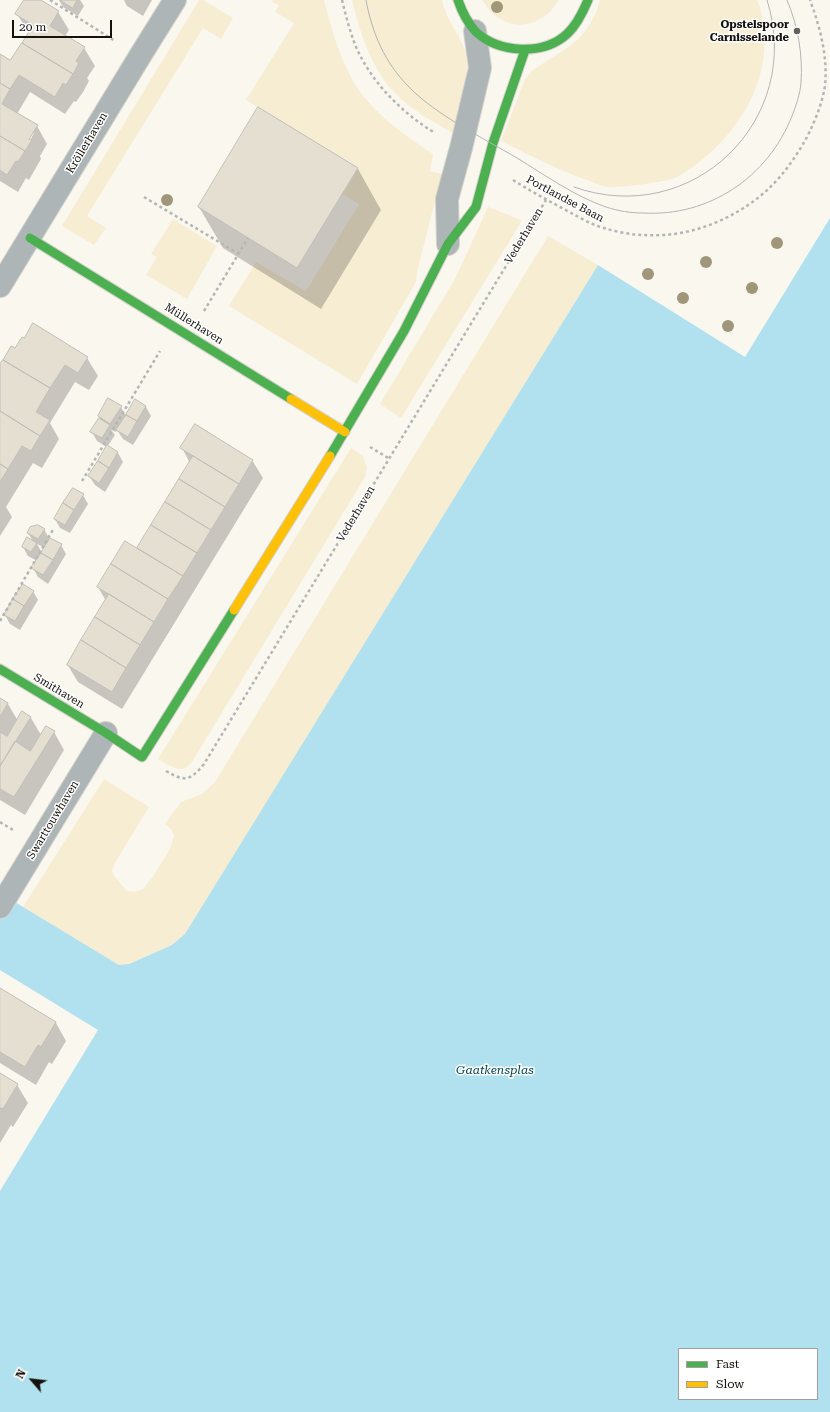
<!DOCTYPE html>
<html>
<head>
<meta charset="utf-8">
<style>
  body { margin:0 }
  #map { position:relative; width:830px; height:1412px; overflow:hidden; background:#faf7ef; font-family:"Roboto Serif",serif }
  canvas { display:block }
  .legend { position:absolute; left:678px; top:1348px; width:140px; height:52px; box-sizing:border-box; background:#fff; border:1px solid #a1a09e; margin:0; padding:5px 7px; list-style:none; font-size:12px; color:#15120d }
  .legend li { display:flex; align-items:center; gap:8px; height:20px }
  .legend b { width:20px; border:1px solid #a1a09e }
  .north { position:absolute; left:12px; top:1360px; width:40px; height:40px; -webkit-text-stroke:3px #fff; paint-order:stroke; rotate:298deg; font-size:11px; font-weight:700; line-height:16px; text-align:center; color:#15120d }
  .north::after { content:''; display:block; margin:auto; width:14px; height:18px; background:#15120d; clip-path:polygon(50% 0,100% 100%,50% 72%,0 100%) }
  .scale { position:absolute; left:12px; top:20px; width:100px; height:18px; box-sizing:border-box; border:2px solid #15120d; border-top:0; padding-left:5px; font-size:12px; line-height:14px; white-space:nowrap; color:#15120d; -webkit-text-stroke:3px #fff; paint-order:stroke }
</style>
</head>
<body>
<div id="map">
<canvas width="830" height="1412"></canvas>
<ul class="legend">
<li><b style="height:5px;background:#4caf50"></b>Fast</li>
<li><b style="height:5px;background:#ffc107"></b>Slow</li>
</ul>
<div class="north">N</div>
<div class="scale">20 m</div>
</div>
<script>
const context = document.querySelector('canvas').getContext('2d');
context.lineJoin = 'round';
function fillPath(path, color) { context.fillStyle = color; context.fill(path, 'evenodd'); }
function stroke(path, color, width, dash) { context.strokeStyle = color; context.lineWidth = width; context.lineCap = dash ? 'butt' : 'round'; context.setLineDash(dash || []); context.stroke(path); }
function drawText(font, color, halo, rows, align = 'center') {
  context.font = font + ' "Roboto Serif",serif'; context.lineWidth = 3; context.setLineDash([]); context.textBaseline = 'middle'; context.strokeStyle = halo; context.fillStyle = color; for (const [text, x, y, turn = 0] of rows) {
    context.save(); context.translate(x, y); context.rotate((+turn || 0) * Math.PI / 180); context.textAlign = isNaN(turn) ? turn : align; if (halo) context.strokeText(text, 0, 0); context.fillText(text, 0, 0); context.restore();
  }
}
const green = new Path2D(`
  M199,0H203L233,18L221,39L203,28L87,216L106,228L94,245L62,226Z
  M273,0H324C330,23 336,45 346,67C349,72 351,78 354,83C374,114 403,134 433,154L430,171L442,174L417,272L416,282L357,384L229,306L256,262L306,291L359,204L342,194L358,168L246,100L294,23L275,12L279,5L272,2Z
  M352,0H442C445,17 458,32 464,48C473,71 458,109 453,133C428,119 401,104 384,80C367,56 359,28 352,0Z
  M482,0H558C549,20 522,32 502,20C493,16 488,8 482,0Z
  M600,0H757C762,10 763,22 764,33C769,92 728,147 679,176C670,182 618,188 607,187C601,186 595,183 590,181C559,171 530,155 501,141L525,79L533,70L570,46L581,36L589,26L596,13Z
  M488,207L521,220L520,224L401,418L380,404L456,277Z
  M173,219L217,246L187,299L146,275L157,257L151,254Z
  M548,236L598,265L186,934L172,945L129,964L119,965L23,907L104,779L149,807L116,861L112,871L114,876L127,891L134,892L143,889L152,878L170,849L174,836L171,829L165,824L181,802L202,794L215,782Z
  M351,448L363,456L367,468L365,477L192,762C181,776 171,766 158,759Z`);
const water = new Path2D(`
  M830,218V1412H0V1191L98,1030L0,970V893L119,965L129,964L172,945L185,934L598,265L745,357ZM679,1349H817V1399H679Z`);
const shadow = new Path2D(`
  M26,0H39L58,12L69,30L65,36L84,48L95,66L87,78L89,81L83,92L76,102L74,101L65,114L30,92L17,114L37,126L47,144L40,156L41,159L29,180L26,178L18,192L0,181V55L11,62L29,33L17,14ZM32,133H34L28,144L26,142Z
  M59,0H80L84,6L78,16L63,7Z
  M124,0H152L143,16L127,6Z
  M259,109L358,169L381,210L321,309L223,248L199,207Z
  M15,350L87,358L98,376L89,390L75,382L50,423L59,439L42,468L33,463L6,507L12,517L0,536V366Z
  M121,407L126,416L146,407L151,416L133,445L123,439L117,430L116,432L111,430L115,435L107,447L118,453L123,462L105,492L95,485L89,476L107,447L97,441L92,432L102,422L99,416Z
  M182,448L252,460L263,478L122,709L78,682L67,664L106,601L98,587L138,550L190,463Z
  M83,495L88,504L70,533L60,528L55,519Z
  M44,529L50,540L61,545L66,554L48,584L38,577L33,568L37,561L28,556L23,547L33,541L28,533ZM37,544L45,548L42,553Z
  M33,591L38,600L20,630L10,624L5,615Z
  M0,699L8,704L18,721L31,718L41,735L54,732L64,750L25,815L0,800Z
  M0,989L56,1023L66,1041L52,1064L49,1062L36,1085L0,1063Z
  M0,1074L17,1085L28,1103L13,1127L11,1125L0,1143Z`);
const building = new Path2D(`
  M24,0H41L59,11L50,26L85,47L76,61L79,63L73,74L22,43L33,25L15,14Z
  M60,0H77L73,8Z
  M22,43L73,74L66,85L63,83L55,97L19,75L10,89L0,83V54L10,60Z
  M0,83L10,89L2,104L38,125L29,139L32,140L25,151L0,136Z
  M258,107L358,168L297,268L198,207Z
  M0,136L25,151L18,162L16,161L7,175L0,170Z
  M33,323L88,357L78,373L65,365L50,388L3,360L11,346L15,348L22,337L24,338Z
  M3,360L50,388L36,412L50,420L40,436L0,411V364Z
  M108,398L122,406L110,424L98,416Z
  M135,399L146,406L137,421L126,415Z
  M0,411L40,436L31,451L22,446L8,469L0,464Z
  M126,415L137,421L128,437L116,430Z
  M99,418L110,425L102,438L90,432Z
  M195,424L253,460L239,484L180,448Z
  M107,445L118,452L109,468L98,461Z
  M193,456L239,484L225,507L179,479Z
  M98,461L109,468L99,483L88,476Z
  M0,464L8,469L0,482Z
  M179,479L225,507L211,530L165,502Z
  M73,488L84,494L74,510L63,503Z
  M165,502L211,530L197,553L151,525Z
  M63,503L74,510L65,525L54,519Z
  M38,525L45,529L38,539L27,533L30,527Z
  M151,525L197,553L183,576L137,548Z
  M27,537L37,543L31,552L22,547Z
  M50,538L62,544L53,560L41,553Z
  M125,541L183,576L168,599L111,564Z
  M41,553L53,560L43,575L31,568Z
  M111,564L168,599L154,622L97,587Z
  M23,584L34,591L24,606L13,599Z
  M109,594L154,622L140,645L95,617Z
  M13,599L24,606L15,621L4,615Z
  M95,617L140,645L126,668L81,640Z
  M81,640L126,668L112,692L67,665Z
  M0,698L8,703L0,717Z
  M22,711L31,717L0,766V732L7,736Z
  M46,726L55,731L14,797L0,789V766L15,741L30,751Z
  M0,988L56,1022L41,1047L38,1045L25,1067L0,1052Z
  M0,1073L18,1084L3,1109L1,1108L0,1109Z`);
const path = new Path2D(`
  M50,0L115,41
  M342,0C346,16 350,32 356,47C372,83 402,113 435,133
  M513,180C532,192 551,202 571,213C581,218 592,225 604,228C617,232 632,235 645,235C688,238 733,220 765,192C782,177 796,157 807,137C815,121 822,104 825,86C828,57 820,27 810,0
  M144,197L239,254
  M204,311L248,238
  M370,447L390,459
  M82,481L160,351
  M0,621L54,528
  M166,771C185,782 190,781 204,764L546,200
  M0,822L13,830`);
const street = new Path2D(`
  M448,244L447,199L461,148L480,68L475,31
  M0,286L140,56L175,0
  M0,907L106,733`);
const fast = new Path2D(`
  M458,0C462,12 467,22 476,32C499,53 543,56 567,34C577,25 583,12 588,0
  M30,238L291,399
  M330,456L404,331L448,244L476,207L493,143L525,50
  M0,669L106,733L142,757L234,610`);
const slow = new Path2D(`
  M291,399L345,432
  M234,610L330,456`);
const tram = new Path2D(`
  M366,0C372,33 385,63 409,87C436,115 483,138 517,158C545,175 574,196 606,207C618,211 631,213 643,213C709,217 768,177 792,116C796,106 800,94 801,83C803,55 798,26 787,0
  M574,187C692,229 805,120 767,0`);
const trees = [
  [497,7],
  [167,200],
  [777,243],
  [706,262],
  [648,274],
  [752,288],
  [683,298],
  [728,326]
];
const markers = [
  [797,31,4,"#65625c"]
];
const poiNames = [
  ["Opstelspoor",789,25],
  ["Carnisselande",789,38]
];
const streetNames = [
  ["Kröllerhaven",87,143,-59],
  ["Portlandse Baan",565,199,28],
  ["Vederhaven",524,236,-59],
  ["Müllerhaven",194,324,32],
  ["Vederhaven",356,514,-59],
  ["Smithaven",59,691,31],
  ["Swarttouwhaven",53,820,-59]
];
const waterNames = [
  ["Gaatkensplas",495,1070]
];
fillPath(green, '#f7edd3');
fillPath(water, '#b1e1ee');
fillPath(shadow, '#0003');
fillPath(building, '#e4dfd0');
stroke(building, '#c0beb7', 1);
stroke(street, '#d5d2cc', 24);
stroke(fast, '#d5d2cc', 11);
stroke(slow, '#d5d2cc', 11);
stroke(path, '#b3b6b3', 2.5, [3, 3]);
stroke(street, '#adb5b7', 22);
stroke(fast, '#4caf50', 9);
stroke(slow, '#ffc107', 9);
stroke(tram, '#b3b4b1', 1);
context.fillStyle = '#a0977b';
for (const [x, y] of trees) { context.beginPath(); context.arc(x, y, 6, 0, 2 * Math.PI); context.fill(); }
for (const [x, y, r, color] of markers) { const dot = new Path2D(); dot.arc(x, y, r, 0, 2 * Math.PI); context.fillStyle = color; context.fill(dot); stroke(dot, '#fff', 1.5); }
drawText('bold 11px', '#15120d', '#fff', poiNames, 'right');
drawText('11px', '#15120d', '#fff', streetNames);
drawText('italic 12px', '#014453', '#fff', waterNames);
</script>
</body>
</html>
